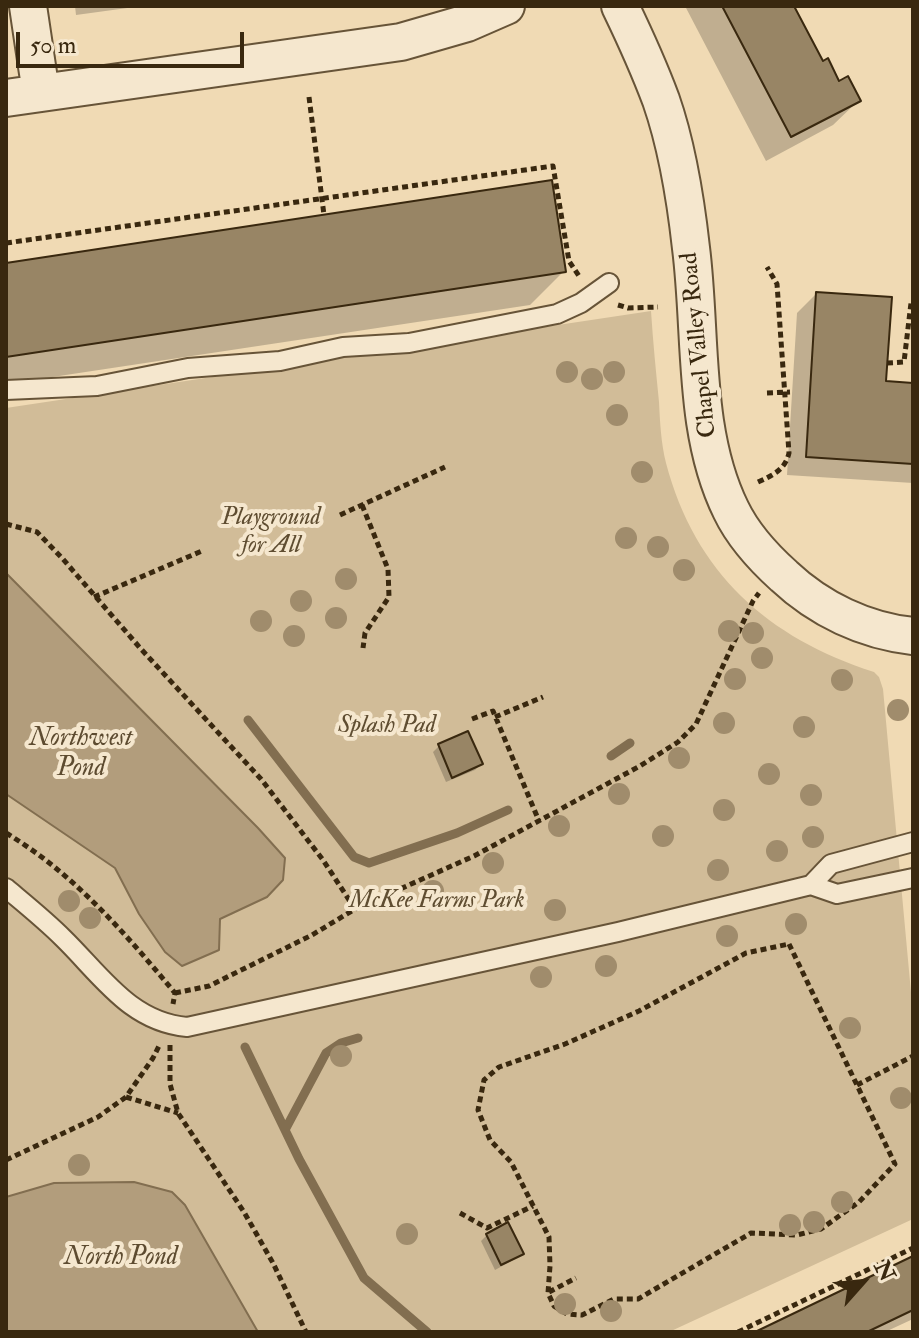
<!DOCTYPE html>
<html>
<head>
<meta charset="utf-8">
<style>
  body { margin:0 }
  #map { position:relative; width:919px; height:1338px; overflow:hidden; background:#f0dab4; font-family:"IM FELL Double Pica",serif }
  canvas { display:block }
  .frame { position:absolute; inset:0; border:8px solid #39280f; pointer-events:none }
  .north { position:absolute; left:823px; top:1242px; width:80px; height:80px; -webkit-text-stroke:6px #f5e7ce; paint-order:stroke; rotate:63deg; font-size:22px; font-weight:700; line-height:32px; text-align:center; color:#39280f }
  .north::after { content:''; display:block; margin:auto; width:28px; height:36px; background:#39280f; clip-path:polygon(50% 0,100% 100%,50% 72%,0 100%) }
  .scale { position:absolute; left:16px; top:32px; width:228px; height:36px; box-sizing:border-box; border:4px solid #39280f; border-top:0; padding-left:10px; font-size:24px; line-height:28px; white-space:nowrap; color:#39280f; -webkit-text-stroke:6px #f5e7ce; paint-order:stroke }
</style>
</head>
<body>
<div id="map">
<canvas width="919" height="1338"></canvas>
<div class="frame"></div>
<div class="north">N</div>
<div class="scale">50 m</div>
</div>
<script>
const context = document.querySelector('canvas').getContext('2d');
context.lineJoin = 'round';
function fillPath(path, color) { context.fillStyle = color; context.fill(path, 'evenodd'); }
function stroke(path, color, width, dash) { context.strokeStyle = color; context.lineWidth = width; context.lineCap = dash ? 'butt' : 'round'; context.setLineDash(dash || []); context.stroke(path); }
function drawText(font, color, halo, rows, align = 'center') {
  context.font = font + ' "IM FELL Double Pica",serif'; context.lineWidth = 8; context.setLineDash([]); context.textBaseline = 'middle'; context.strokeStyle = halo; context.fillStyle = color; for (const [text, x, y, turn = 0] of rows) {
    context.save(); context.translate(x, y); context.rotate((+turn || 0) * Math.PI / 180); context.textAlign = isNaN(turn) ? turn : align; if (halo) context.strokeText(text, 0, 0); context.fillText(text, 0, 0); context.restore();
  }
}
const green = new Path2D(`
  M651,311C653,342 656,372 659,402C660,422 661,443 666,463C695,573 768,638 874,672L879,677L883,689L913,1014V1219L669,1332H6V408Z`);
const water = new Path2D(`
  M6,573L258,828L285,858L283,880L267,897L220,919L219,950L182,966L165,952L139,914L115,868L6,794Z
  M134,1182L172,1192L185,1205L258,1332H6V1197L54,1183Z`);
const shadow = new Path2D(`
  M75,6H142L76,15Z
  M685,6H792L822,64L839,83L858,101L833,125L766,161Z
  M6,265L563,272L530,305L6,384Z
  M816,294L884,383L913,385V483L787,475L797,313Z
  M439,746L481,764L475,770L446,782L433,752Z
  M487,1235L521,1253L515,1259L495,1270L481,1241Z
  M913,1259V1319L885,1332H759Z`);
const stream = new Path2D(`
  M248,720L354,857L369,863L457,833L508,810
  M611,756L630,743
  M245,1047L299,1159L364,1278L427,1332
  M285,1130L326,1053L341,1043L358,1038`);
const building = new Path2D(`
  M722,6H794L823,61L828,58L839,81L848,76L861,101L791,137Z
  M552,180L566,272L6,357V263Z
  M816,292L892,297L886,381L913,383V464L806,457Z
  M468,731L483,764L452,778L438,744Z
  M508,1222L524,1254L501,1265L486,1234Z
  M913,1256V1310L867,1332H755Z`);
const path = new Path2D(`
  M309,97L324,215
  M6,243L553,166L569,261L579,276
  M618,305L628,308L658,307
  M887,363L904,362L911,303H913
  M767,393L790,392
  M758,482C773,475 785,470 789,453L777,284L767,267
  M362,505L388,569L389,597L365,633L363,648
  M340,515L445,467
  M6,524L37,532L62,558L141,649L261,779L323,860L355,909
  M94,597L202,551
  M495,717L543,697
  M472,719L493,711L539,821
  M6,833C73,873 125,933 175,993L173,1004
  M789,944L895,1164L859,1202L821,1229L797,1235L751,1233L638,1299H614L582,1315L567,1314L554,1306L548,1293L550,1266L549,1237L511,1162L490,1140L478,1110L484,1080L499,1067L565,1044L639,1011L746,953Z
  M175,993L209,986L312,935L355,909L474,856L640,766L678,742L696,724L753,601L759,593
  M170,1045V1084L178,1113L244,1212L273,1263L306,1332
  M857,1085L913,1056
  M126,1097L178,1113
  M6,1160L98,1117L126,1097L153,1058L160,1044
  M460,1213L487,1228L533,1206
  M549,1292L576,1278
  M738,1332L913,1248`);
const service = new Path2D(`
  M6,390L97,386L188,368L280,361L343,347L409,343L557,314L581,303L609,283
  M811,885L837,894L913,878
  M6,888C25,904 45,920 63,938C101,975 130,1022 187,1027L618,932L811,885L831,864L913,842`);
const minor = new Path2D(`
  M28,6L41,93
  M620,6C635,37 649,68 661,100C676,143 686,203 691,248C702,334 692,431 731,510C743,535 764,558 784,576C819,609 865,631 913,636
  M6,98L401,42L467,23L506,6`);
const trees = [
  [567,372],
  [614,372],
  [592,379],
  [617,415],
  [642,472],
  [626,538],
  [658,547],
  [684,570],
  [346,579],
  [301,601],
  [336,618],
  [261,621],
  [729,631],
  [753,633],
  [294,636],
  [762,658],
  [735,679],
  [842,680],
  [898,710],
  [724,723],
  [804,727],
  [679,758],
  [769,774],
  [619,794],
  [811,795],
  [724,810],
  [559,826],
  [663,836],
  [813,837],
  [777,851],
  [493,863],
  [718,870],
  [433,891],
  [69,901],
  [555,910],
  [90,918],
  [796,924],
  [727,936],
  [606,966],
  [541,977],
  [850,1028],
  [341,1056],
  [901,1098],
  [79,1165],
  [842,1202],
  [814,1222],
  [790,1225],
  [407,1234],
  [565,1304],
  [611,1311]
];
const streetNames = [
  ["Chapel Valley Road",700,345,-96]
];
const parkNames = [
  ["Playground",271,519],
  ["for All",271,547],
  ["Splash Pad",387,727],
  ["McKee Farms Park",437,902]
];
const waterNames = [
  ["Northwest",81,739],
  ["Pond",81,769],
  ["North Pond",121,1258]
];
fillPath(green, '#d1bc98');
fillPath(water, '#b29d7c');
stroke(water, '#826e50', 2);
fillPath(shadow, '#0003');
stroke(stream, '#826e50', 9);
fillPath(building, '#988565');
stroke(building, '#39280f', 2);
stroke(service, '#675438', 22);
stroke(minor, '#675438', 40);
stroke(path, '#39280f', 5, [6, 4]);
stroke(service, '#f5e7ce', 18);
stroke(minor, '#f5e7ce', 36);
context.fillStyle = '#a08c6c';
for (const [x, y] of trees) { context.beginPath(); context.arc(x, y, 11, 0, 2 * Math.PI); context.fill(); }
drawText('24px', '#39280f', '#f5e7ce', streetNames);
drawText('italic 24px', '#5f4d31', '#f5e7ce', parkNames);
drawText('italic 26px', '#5d4b30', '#f5e7ce', waterNames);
</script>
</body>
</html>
